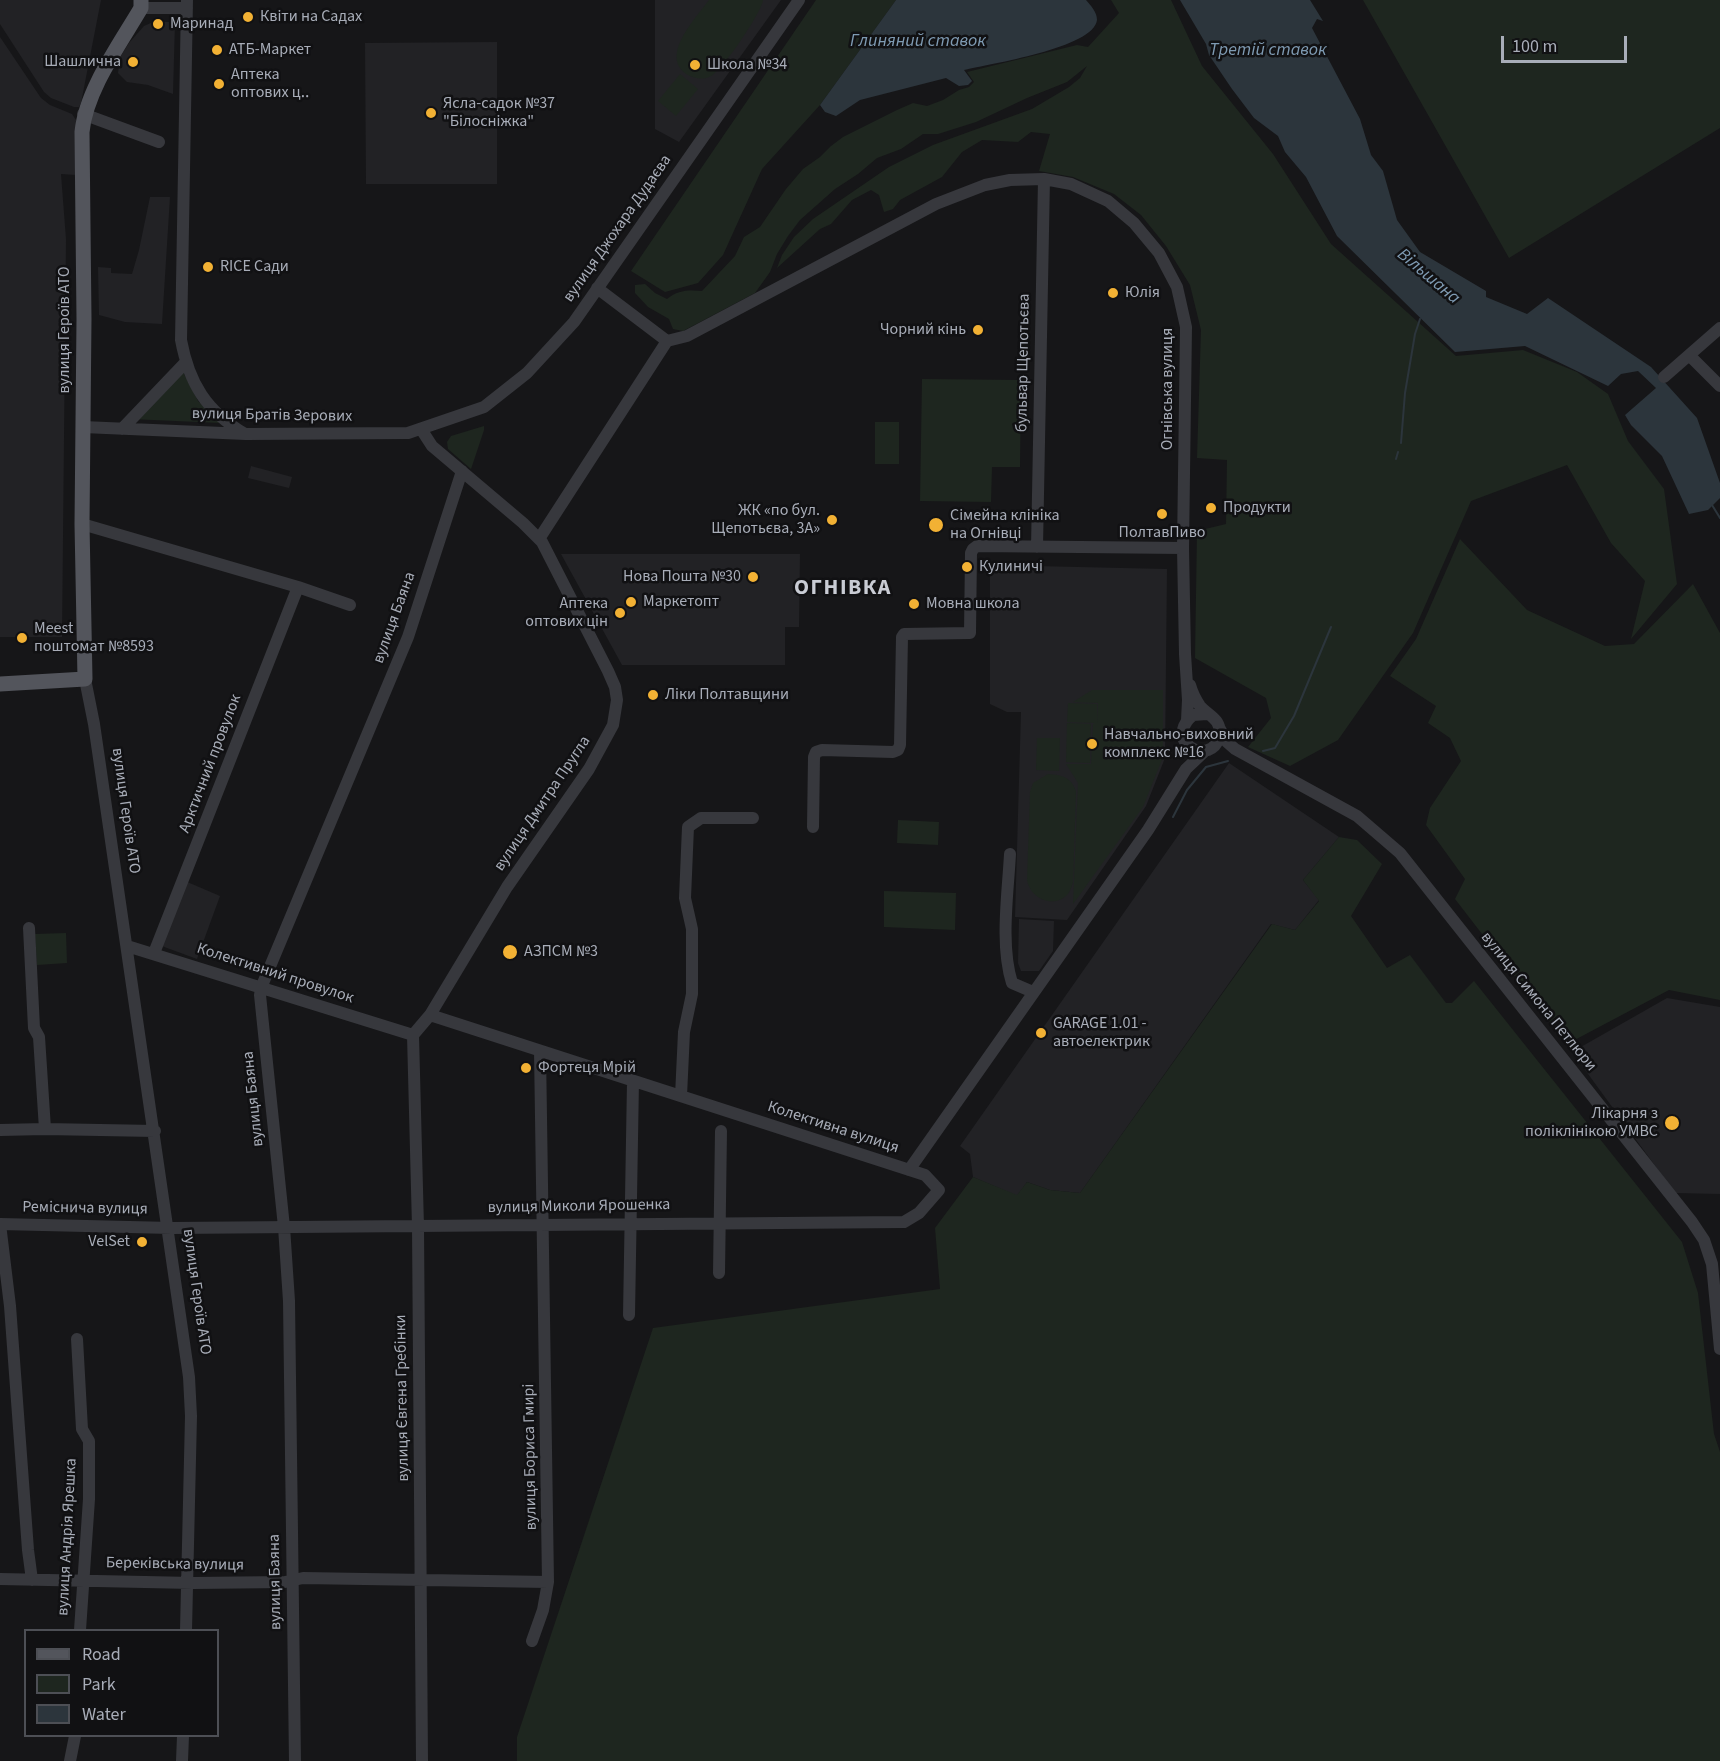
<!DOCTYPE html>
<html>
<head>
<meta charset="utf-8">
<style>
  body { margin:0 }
  #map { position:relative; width:1720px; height:1761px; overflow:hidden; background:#161618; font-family:"Source Sans 3",sans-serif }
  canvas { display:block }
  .legend { position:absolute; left:24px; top:1629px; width:195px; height:108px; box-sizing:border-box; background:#111113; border:2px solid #4d4f55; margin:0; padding:8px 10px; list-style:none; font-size:18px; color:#a8adb8 }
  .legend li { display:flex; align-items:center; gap:12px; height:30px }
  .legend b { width:30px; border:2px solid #4d4f55 }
  .scale { position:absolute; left:1501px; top:36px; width:126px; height:27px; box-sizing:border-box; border:3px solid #a8adb8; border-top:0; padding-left:8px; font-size:18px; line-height:21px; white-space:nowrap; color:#a8adb8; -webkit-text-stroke:4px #111113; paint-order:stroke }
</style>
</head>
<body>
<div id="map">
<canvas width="1720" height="1761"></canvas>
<ul class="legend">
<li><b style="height:8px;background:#53555c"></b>Road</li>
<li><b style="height:16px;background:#1e261f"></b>Park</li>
<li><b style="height:16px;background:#2c353c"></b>Water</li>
</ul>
<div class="scale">100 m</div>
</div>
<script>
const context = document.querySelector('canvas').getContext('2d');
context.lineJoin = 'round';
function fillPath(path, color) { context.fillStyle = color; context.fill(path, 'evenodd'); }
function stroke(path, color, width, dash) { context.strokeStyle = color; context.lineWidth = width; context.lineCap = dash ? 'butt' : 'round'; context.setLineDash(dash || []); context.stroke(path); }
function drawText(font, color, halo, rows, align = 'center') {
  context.font = font + ' "Source Sans 3",sans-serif'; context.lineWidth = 5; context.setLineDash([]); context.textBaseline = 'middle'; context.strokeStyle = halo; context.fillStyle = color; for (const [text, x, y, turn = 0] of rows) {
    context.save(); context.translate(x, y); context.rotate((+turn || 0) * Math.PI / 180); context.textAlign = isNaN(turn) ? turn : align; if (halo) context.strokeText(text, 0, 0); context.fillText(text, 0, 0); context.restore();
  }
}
const built = new Path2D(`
  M0,0H101L81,103L79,107H74L51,98L44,92L0,24Z
  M655,0H781L679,142L655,129Z
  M153,22H175L173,94L148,85L127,82L118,73L120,57L129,43L144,26Z
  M0,37L41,98L50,105L72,114L76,120V175L61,174L66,239L62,637H0Z
  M497,42V184H366L365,43Z
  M150,197H170L162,324L125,322L99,315L98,267L111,268V273L132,274L139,250Z
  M251,466L292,477L289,488L248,478Z
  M561,554H800L799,627H785V665H622Z
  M990,565L1167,569L1165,758L1146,806L1067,920L1015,917L1021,712H1007L990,704Z
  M1229,763L1339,837L1303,880L1319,900L1295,930L1271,924L1080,1193L1050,1190L1027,1182L1017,1196L973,1177L970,1154L960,1146Z
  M185,881L220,896L197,959L159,945Z
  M1019,919L1054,921L1053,951L1039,971H1021L1018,963Z
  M1667,998L1720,1007V1194L1675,1193L1572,1052Z`);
const green = new Path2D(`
  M709,0H763C762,12 722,71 711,76C704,80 695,79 688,75C658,57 696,18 709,0Z
  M816,0H896L820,105L762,169L723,255L698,283L665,292L631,271Z
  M1111,0H1171L1202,66L1273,154L1331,244L1456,356L1523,350L1577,372L1608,394L1628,441L1664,489L1677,584L1631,639L1645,581L1611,543L1567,465L1471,501L1413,633L1338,740L1290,766L1248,747L1271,718L1266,698L1195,658L1197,531L1226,524L1227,460L1197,458L1201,330L1190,285L1166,246L1141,215L1114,194L1073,177L1039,171L1050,134L1031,132L1018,142L982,140L962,152L942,177L900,200L893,209L884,212L879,195L871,190L852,200L831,224L820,229L777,268L782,255L794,237L813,219L889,167L933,145L1032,109L1069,87L1080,78L1087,66L1067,82L1027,98L976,122L938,134H923L901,149L877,158L858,174L835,189L800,220L788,236L777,254L770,272L755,293L683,331L673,329L669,319L648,307L635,293V285L645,284L655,293L667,299C678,290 688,290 702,291L735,256L744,237L760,227L786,189L803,169L820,157L831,146L843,137L897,110L913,103L927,106L943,100L959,90L969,87L974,82L967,72L1077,45L1088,47L1119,13Z
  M1363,0H1720V128L1509,258Z
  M680,74L698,89L676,116L658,101Z
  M181,368L198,401L221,423L130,419Z
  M922,379L1021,380L1020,467H992L991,502L920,501Z
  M875,422H899V464H875Z
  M484,426V430L471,469L448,449L447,442L451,436Z
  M1460,539L1527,610L1605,646L1634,644L1693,584L1720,633V1000L1669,990L1567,1044L1455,899L1465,879L1426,825L1430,808L1461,761L1450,738L1428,723L1436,706L1390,676L1416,639Z
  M1092,690H1163V757L1143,807L1073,904L1078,783L1066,764H1091L1093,724L1095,723L1067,722L1068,703L1097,704V723L1098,703L1073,702Z
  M1067,723L1091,724L1090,763L1066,762Z
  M1037,738H1060L1059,771L1036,770Z
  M1048,774C1062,775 1071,777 1076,791L1073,882C1072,886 1070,892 1067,895C1053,909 1030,898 1027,880L1030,792L1033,783Z
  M898,820L939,822L938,845L897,843Z
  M1339,837L1357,840L1382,864L1351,916L1387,968L1410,955L1446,1003H1452L1474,981L1682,1242L1698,1293L1714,1434L1720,1452V1761H517V1737L653,1328L940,1289L935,1228L973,1177L1017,1195L1027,1182L1050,1190L1080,1193L1272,924L1295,930L1319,901L1303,880Z
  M884,891L956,893L955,930L884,927Z
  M66,933L67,963L37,965L35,934Z`);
const water = new Path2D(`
  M896,0H1086C1091,6 1097,12 1097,20C1094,48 989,64 964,70L972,81L968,85L959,86L946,78L860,100L836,116L825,112L820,105Z
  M1180,0H1310L1323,21L1317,19L1312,28L1360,119L1371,155L1383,171L1397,220L1420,252L1486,291V297L1527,314L1548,298L1651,367L1697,418L1720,483V498L1708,510L1689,514L1662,456L1631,425L1625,415L1656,388L1638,371L1621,374L1608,386L1525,346L1455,352L1337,236L1306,177L1285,152L1278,136L1254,118L1232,89L1209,55L1206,44Z`);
const stream = new Path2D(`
  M1401,443L1405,393L1415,334L1420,319
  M1396,459L1398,452
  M1712,505L1720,518
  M1263,751L1275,748L1294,716L1331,627
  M1173,817L1187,790L1206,767L1228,761`);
const minor = new Path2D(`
  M187,0L181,340C189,383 206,411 245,434
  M141,8H187
  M83,114L159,142
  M597,288L667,341
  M667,341L687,336L936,204L985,185L1010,180L1044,179L1071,184L1108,201L1134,223L1159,253L1177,287L1186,327L1183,548L1185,654L1188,700L1187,720
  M1690,356L1720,386
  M1664,377L1720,328
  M83,427L246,434L408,433L484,407L527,373L574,322L799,0
  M122,429L185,363
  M82,524L298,587L154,953
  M539,539L667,341
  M1037,547L1044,179
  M298,587L350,605
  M85,679L94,724L189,1377L191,1416L186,1630
  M1190,685C1192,692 1195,699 1200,706C1205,712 1213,716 1217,722C1223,732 1219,746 1208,750C1201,752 1195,751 1190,747C1177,737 1183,723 1193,715L1207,714
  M1220,729L1227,742L1235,749L1357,816L1400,853L1692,1222L1704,1240L1712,1264L1720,1349
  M813,827L814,757L816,752L822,750L893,752L898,750L900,745L902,637L904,634L970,633L971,553L973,549L977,546L1183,548
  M1010,854C1008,893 1000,945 1012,983L1033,992
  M29,928L34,1028L39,1037L45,1129
  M127,946L413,1035
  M413,1035L430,1015L507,887L589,769L613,725L617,700L615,687L608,671L542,542L523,523L432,446L421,429
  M413,1035L418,1227L422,1761
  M681,1096L684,1032L692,994V929L685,898L688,827L701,818H753
  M0,1130L45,1129L155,1131
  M909,1170L1148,830L1186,769L1205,751
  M0,1224L172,1228L904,1222L919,1213L939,1190L925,1175L430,1015
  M0,1224L10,1306L28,1550L32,1580
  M719,1273L721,1131
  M629,1315L633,1081
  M77,1339L82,1429L89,1441V1499L80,1630
  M0,1579L193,1583L285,1582L303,1578L548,1582
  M532,1641L543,1610L548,1582L540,1051
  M70,1761L75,1736
  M182,1761L183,1736
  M295,1761L289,1301L284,1227L260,995L261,988L408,637L462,471`);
const major = new Path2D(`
  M0,684L85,679L82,524L84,319L82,132C86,90 120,44 141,8V0`);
const markers = [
  [248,17,6,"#f2b134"],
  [158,24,6,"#f2b134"],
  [217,50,6,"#f2b134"],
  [133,62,6,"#f2b134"],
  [695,65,6,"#f2b134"],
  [219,84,6,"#f2b134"],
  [431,113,6,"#f2b134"],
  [208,267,6,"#f2b134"],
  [1113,293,6,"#f2b134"],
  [978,330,6,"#f2b134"],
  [1211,508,6,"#f2b134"],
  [1162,514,6,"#f2b134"],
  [832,520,6,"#f2b134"],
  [936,525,8,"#f2b134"],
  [967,567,6,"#f2b134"],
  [753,577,6,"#f2b134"],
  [631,602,6,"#f2b134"],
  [914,604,6,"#f2b134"],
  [620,613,6,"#f2b134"],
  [22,638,6,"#f2b134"],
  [653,695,6,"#f2b134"],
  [1092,744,6,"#f2b134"],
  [510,952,8,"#f2b134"],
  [1041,1033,6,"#f2b134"],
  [526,1068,6,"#f2b134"],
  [1672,1123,8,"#f2b134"],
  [142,1242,6,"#f2b134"]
];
const poiNames = [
  ["Квіти на Садах",260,17],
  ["Маринад",170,24],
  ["АТБ-Маркет",229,50],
  ["Шашлична",121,62,"right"],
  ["Школа №34",707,65],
  ["Аптека",231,75],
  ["оптових ц‥",231,93],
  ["Ясла-садок №37",443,104],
  ["\"Білосніжка\"",443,122],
  ["RICE Сади",220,267],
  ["Юлія",1125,293],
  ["Чорний кінь",966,330,"right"],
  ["Продукти",1223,508],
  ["ЖК «по бул.",820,511,"right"],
  ["Щепотьєва, 3А»",820,529,"right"],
  ["Сімейна клініка",950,516],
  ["на Огнівці",950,534],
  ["ПолтавПиво",1162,533,"center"],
  ["Кулиничі",979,567],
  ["Нова Пошта №30",741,577,"right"],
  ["Маркетопт",643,602],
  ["Аптека",608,604,"right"],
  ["оптових цін",608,622,"right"],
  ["Мовна школа",926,604],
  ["Meest",34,629],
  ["поштомат №8593",34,647],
  ["Ліки Полтавщини",665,695],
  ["Навчально-виховний",1104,735],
  ["комплекс №16",1104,753],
  ["АЗПСМ №3",524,952],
  ["GARAGE 1.01 -",1053,1024],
  ["автоелектрик",1053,1042],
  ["Фортеця Мрій",538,1068],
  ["Лікарня з",1658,1114,"right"],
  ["поліклінікою УМВС",1658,1132,"right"],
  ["VelSet",130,1242,"right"]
];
const streetNames = [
  ["вулиця Джохара Дудаєва",618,229,-55],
  ["вулиця Героїв АТО",65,330,-90],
  ["бульвар Щепотьєва",1024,363,-89],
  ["Огнівська вулиця",1168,389,-90],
  ["вулиця Братів Зерових",272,416,1],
  ["вулиця Баяна",395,618,-70],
  ["Арктичний провулок",211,764,-69],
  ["вулиця Дмитра Пругла",543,804,-56],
  ["вулиця Героїв АТО",125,811,82],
  ["Колективний провулок",275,974,18],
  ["вулиця Симона Петлюри",1538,1002,51],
  ["вулиця Баяна",254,1099,-96],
  ["Колективна вулиця",833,1128,18],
  ["вулиця Миколи Ярошенка",579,1207,-1],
  ["Реміснича вулиця",85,1209,1],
  ["вулиця Героїв АТО",196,1292,82],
  ["вулиця Євгена Гребінки",403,1398,-91],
  ["вулиця Бориса Гмирі",531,1457,-91],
  ["вулиця Андрія Ярешка",68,1537,-87],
  ["Береківська вулиця",175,1565,1],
  ["вулиця Баяна",276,1582,-91]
];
const waterNames = [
  ["Глиняний ставок",918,42],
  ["Третій ставок",1268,51],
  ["Вільшана",1428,277,40]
];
const districtNames = [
  ["ОГНІВКА",843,589]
];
fillPath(built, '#222225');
fillPath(green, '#1e261f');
fillPath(water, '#2c353c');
stroke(stream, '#2c353c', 2);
stroke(minor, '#37383d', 12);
stroke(major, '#53555c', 15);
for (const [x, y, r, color] of markers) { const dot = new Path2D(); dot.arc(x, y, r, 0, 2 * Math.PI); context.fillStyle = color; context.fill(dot); stroke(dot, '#111113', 2); }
drawText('16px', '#a8adb8', '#111113', poiNames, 'left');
drawText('16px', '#a8adb8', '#111113', streetNames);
drawText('italic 18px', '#7f9bb3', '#111113', waterNames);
context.letterSpacing = '1.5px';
drawText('bold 22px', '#c9ccd4', '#111113', districtNames);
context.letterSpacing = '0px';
</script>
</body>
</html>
